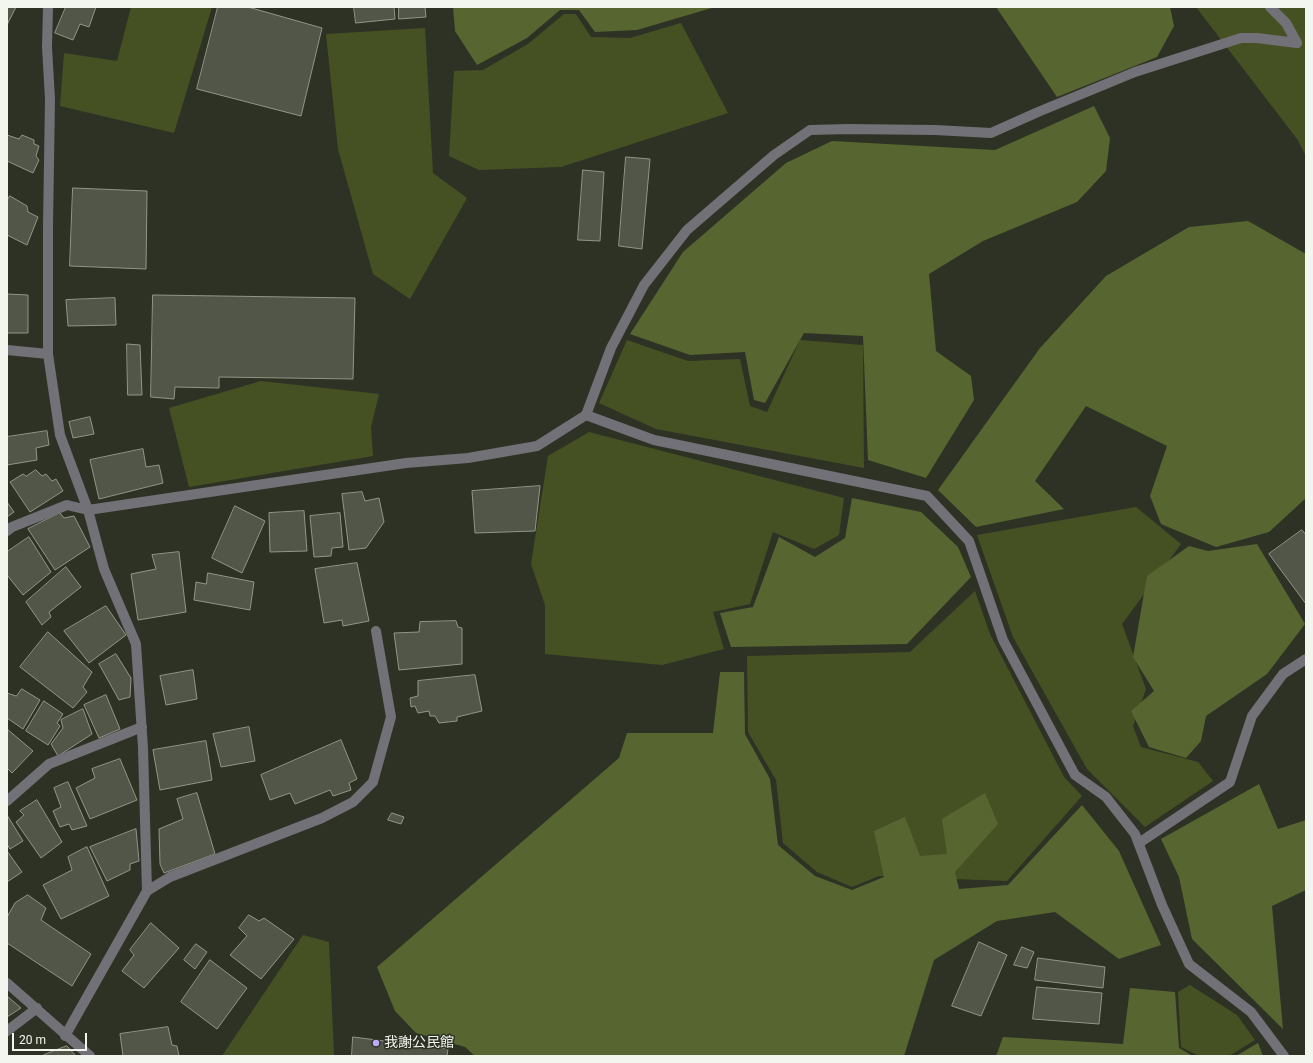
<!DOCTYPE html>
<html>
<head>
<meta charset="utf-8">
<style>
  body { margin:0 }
  #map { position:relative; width:1313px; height:1063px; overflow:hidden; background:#2e3225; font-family:Roboto,sans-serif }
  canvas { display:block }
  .frame { position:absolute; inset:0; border:8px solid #f3f6ee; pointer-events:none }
  .scale { position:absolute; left:12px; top:1033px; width:75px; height:18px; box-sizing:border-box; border:2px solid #f3f6ee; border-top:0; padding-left:5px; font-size:12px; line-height:14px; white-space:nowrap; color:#f3f6ee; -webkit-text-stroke:3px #2e3225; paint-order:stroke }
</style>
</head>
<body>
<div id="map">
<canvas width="1313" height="1063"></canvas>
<div class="frame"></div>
<div class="scale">20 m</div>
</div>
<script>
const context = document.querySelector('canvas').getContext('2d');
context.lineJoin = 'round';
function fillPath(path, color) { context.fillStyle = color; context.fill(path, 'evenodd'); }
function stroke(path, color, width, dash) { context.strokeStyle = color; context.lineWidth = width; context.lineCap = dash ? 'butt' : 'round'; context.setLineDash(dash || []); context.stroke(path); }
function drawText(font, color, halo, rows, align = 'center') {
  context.font = font + ' Roboto,"Noto Sans JP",sans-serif'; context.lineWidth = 3; context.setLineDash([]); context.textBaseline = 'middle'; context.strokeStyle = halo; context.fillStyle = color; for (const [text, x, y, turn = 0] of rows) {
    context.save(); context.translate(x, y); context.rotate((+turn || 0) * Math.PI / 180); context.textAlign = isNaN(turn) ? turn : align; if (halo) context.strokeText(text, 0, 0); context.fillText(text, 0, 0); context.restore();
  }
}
const green = new Path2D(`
  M131,7H212L174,133L60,106L64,53L117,61Z
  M1196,7H1306V156L1297,139Z
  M564,14H576L591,37L630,38L681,23L728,113L561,167L479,170L449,156L454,71L483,70L528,44Z
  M425,28L433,173L467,198L410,299L373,274L338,149L326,34Z
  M627,340L688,361L740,359L750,406L767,412L800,340L863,345L864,468L656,429L599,403Z
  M261,381L379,394L371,427L373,456L189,487L169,408Z
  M589,432L844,498L839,535L814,549L773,532L750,604L713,612L724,649L662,665L545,654V605L531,564L548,456Z
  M1136,507L1181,544L1122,624L1146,689L1133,726L1141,747L1198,762L1213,781L1145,827L1087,769L1013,637L977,535Z
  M975,591L990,634L1064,777L1082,796L1007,881L879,876L852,887L817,872L783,843L776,780L748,732L747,656L910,652Z
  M303,935L329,942L334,1056H222Z
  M1190,985L1237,1015L1255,1040L1229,1056H1199L1181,1047L1178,992Z`);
const forest = new Path2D(`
  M453,7H715L637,30L595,32L579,10H560L527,38L477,65L455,31Z
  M996,7H1170L1174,26L1157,57L1057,97Z
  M1094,106L1110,138L1106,171L1077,202L983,241L929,274L936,351L971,376L974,400L926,478L868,460L863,336L804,333L765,403L754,400L745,352L690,355L630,334L683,252L786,163L832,141L995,150Z
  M1248,221L1306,254V498L1269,532L1216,547L1161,524L1150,496L1167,446L1086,406L1035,481L1064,509L976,527L938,490L1040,348L1106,276L1189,227Z
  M852,498L921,512L958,547L971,577L907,644L731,647L720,613L753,607L779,537L815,557L845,538Z
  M1257,544L1305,624L1267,674L1206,716L1201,741L1186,758L1149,747L1131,711L1154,691L1133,657L1147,576L1189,546L1208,551Z
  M720,672H744L745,734L770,779L778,845L815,876L852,890L884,877L874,831L905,817L920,856L947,854L942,819L985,793L998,824L955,872L959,889L1008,885L1082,805L1119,851L1161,945L1119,959L1055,912L997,921L934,960L904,1056H475L465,1047L416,1033L395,1011L377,967L619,758L627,733H713Z
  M1259,784L1278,829L1306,820V890L1272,906L1283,1029L1192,939L1179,877L1161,839Z
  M1130,988L1175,992L1179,1048L1193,1056H996L1003,1037L1123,1044Z
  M1258,1043L1263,1056H1236Z`);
const building = new Path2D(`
  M7,7H16L7,25Z
  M66,7H96L89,27L80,24L73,40L55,33Z
  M218,7H248L322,28L301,116L197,89Z
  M354,7H394L395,19L356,23Z
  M399,7H425L426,17L399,19Z
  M7,135L19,139L22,135L34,140V144L39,146L36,156L39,160L33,173L7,161Z
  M626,157L650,159L642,249L619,246Z
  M583,170L604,172L600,241L578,240Z
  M73,188L147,191L146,269L70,266Z
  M10,196L27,206L28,212L38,217L27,245L7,235V201Z
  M7,294L28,295V333H7Z
  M153,295L355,298L353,379L219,377V388L175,387L174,399L151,397Z
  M115,298L116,325L68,326L66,300Z
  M127,344L140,345L142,395H128Z
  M90,417L94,434L73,438L69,422Z
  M47,431L49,445L36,448L37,460L7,465V437Z
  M143,449L146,467L159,465L163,483L99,499L90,460Z
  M36,470L42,476L46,474L52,481L56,479L63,491L30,512L10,482L23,474L26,476Z
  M540,486L535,531L475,533L472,491Z
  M362,492L365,501L379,498L384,522L366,548L349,550L342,494Z
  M7,502L14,512L7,517Z
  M235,506L265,521L242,573L212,558Z
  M304,511L307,551L270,552L269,513Z
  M60,513L64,518L74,516L90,547L55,570L28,529Z
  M340,513L343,547L332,548L331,556L314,557L310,516Z
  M1302,530L1306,535V604L1269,554Z
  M29,537L51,572L23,595L7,575V552Z
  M179,552L186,612L138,620L131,574L156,569L152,555Z
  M357,563L369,621L343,626L342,620L324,623L315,569Z
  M66,567L81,587L49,612L51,617L42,625L26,602Z
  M208,573L254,582L250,610L194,600L196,582L206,584Z
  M106,606L126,635L89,663L64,631Z
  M456,621L458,627L462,628V664L399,670L394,633L419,632L420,622Z
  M48,632L92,672L83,687L87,692L73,708L20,667Z
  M116,654L131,678L130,697L119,700L99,664Z
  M193,670L197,699L166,705L160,676Z
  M475,675L482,711L457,717V721L439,723L435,716H430L429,711L418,713L415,706L411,707L410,698L418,696V681Z
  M22,689L40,700L23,729L7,718V693L16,696Z
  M106,695L120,729L99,738L84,705Z
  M44,701L63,714L57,723L60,726L48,745L26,731Z
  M83,709L92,734L58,756L51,744L63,728L61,720Z
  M249,727L255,761L221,767L213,734Z
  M7,729L33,751L12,773L7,768Z
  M341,740L357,779L349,783L351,790L333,796L330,790L295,804L290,793L270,800L261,775Z
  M206,741L212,780L160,790L153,750Z
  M120,759L137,800L90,819L76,788L95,778L92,769Z
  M68,782L87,826L72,830L69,824L60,827L53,811L61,807L54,788Z
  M197,793L215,854L164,873L160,864L159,829L183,819L177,799Z
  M37,800L62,842L41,858L16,822L24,815L20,811Z
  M392,813L404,817L401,824L388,820Z
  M7,815L23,841L10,849L7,844Z
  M136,829L139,861L130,864V870L107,881L90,847Z
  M87,847L109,896L61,919L43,885L72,870L68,857Z
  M7,851L22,872L7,882Z
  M28,895L46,908L41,920L91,954L72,986L7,943V917L15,903Z
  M249,915L259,921L264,918L294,939L261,979L230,955L247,936L239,928Z
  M151,923L179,948L144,988L122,971L134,955L130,950Z
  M979,942L1007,955L981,1016L952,1006Z
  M196,944L207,952L195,969L184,960Z
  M1022,947L1034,952L1027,968L1014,965Z
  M1038,958L1105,967L1103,988L1035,980Z
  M210,960L247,988L217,1029L181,1002Z
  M1037,987L1102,993L1099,1024L1033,1019Z
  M7,996L21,1008L7,1017Z
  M168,1027L172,1045L177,1046L179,1056H123L120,1034Z
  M353,1037L448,1049L447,1056H352Z
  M67,1046L76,1056H45L44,1055Z`);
const service = new Path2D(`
  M1270,7L1286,23L1297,43`);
const minor = new Path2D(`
  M48,7L47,47L50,99L48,226V354L60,435L88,510L104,569L136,644L143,748L147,891L65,1036
  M7,350L48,354
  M586,415L654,440L927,496L969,541L1003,640L1075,775L1106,797L1135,834L1162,905L1189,964L1251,1012L1284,1056
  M7,531L12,527L67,505L88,510L406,463L468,458L537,446L586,415L611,348L644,285L687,230L774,155L810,130L848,129L935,130L991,133L1038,112L1135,72L1241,38H1257L1297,43
  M7,801L49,764L142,727
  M1139,843L1230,782L1252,716L1283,674L1306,659
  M147,891L170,877L322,818L353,802L373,782L391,717L376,631
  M7,983L90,1056
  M7,1031L37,1008`);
const markers = [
  [376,1043,4,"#bda9f5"]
];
const poiNames = [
  ["我謝公民館",384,1043]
];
fillPath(green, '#455123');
fillPath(forest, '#576531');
fillPath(building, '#515648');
stroke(building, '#919687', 1);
stroke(service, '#727177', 10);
stroke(minor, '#727177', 10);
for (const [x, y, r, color] of markers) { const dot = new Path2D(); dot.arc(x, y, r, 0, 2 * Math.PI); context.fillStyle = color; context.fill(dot); stroke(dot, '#2e3225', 1.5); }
drawText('14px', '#f3f6ee', '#2e3225', poiNames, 'left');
</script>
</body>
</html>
